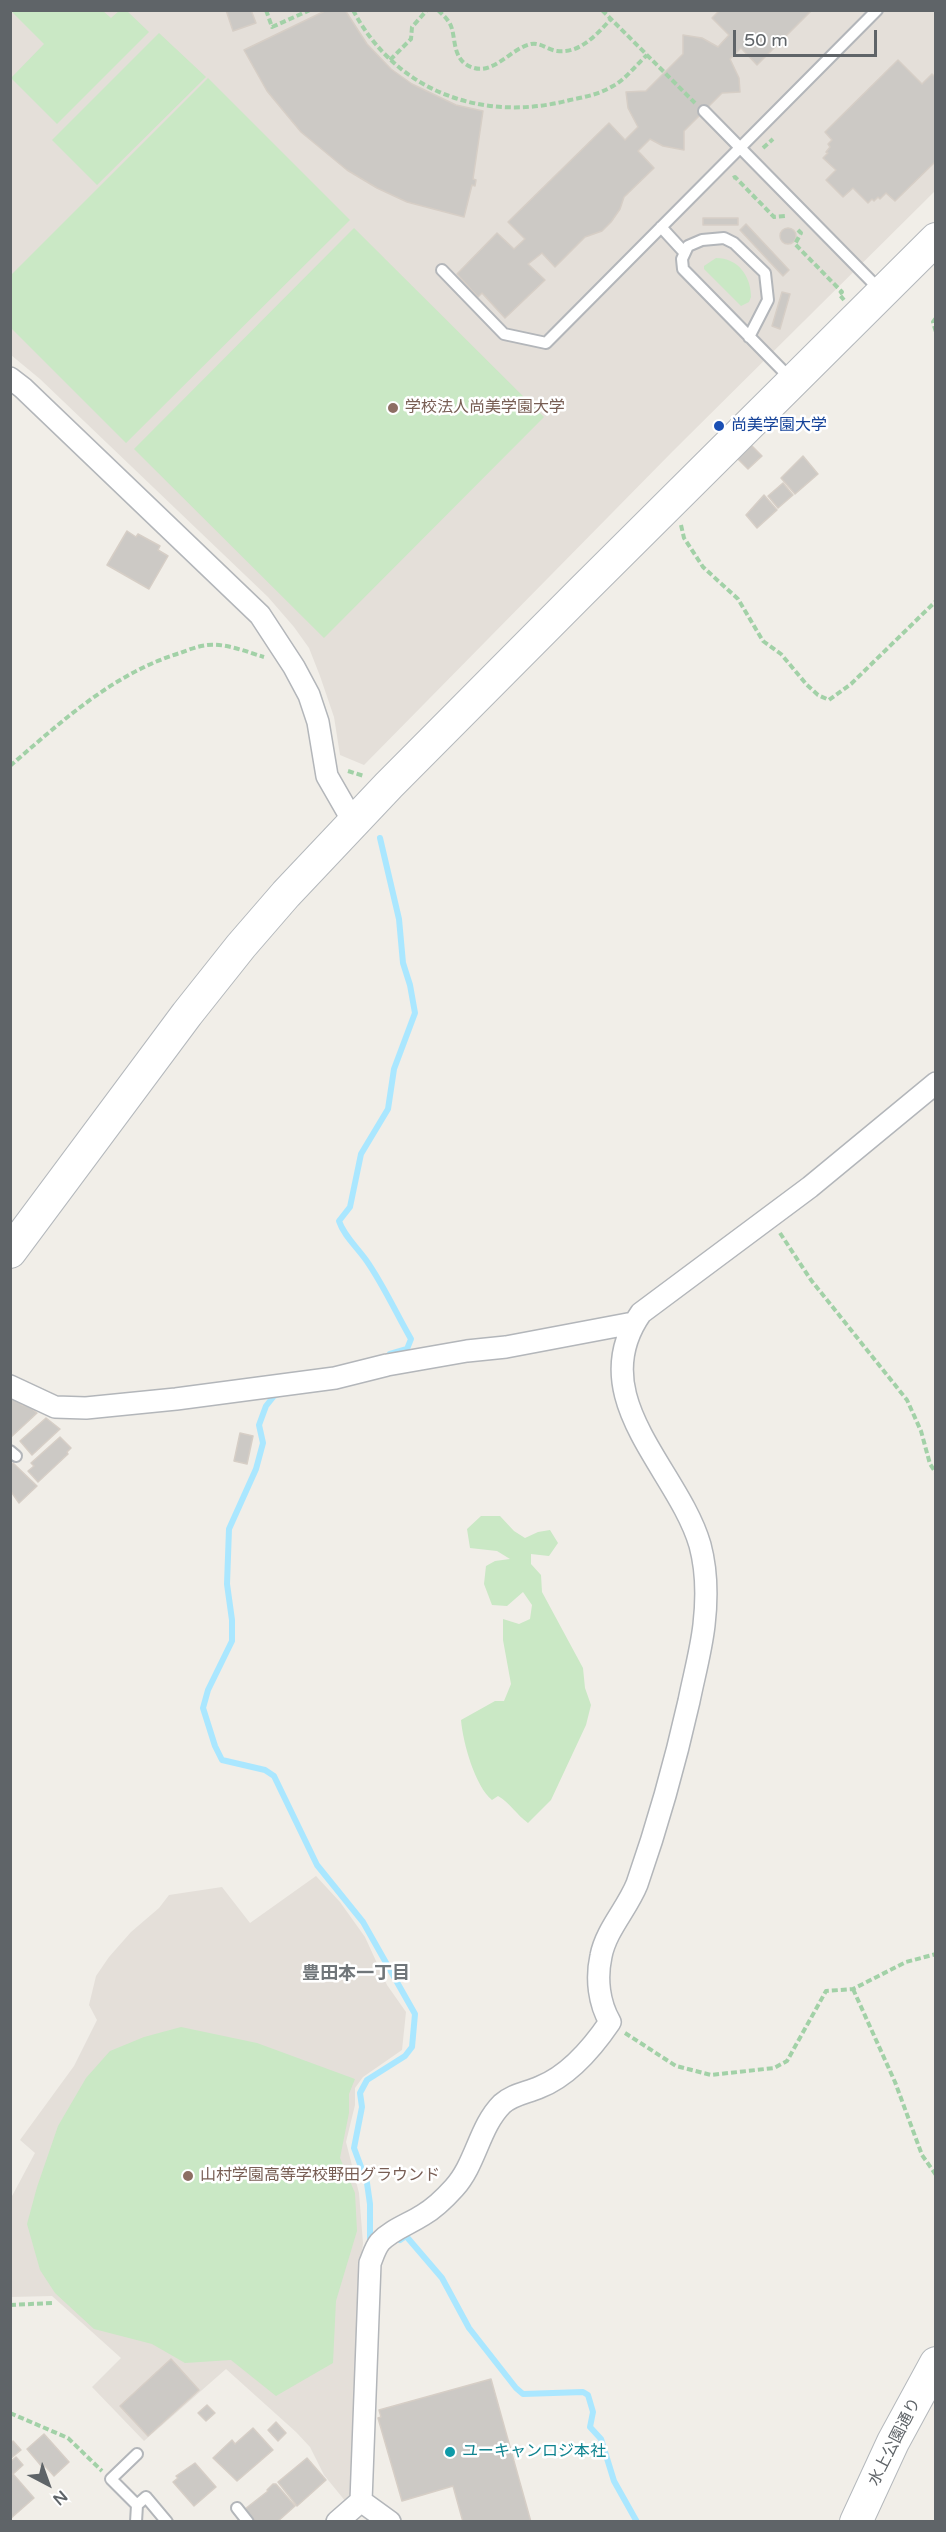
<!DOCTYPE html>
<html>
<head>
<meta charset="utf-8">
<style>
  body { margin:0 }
  #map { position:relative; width:946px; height:2532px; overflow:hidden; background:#f1eee8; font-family:"Varela Round",sans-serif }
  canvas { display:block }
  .frame { position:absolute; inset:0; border:12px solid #5f6468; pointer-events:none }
  .north { position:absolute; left:18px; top:2454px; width:60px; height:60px; -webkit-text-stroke:4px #fff; paint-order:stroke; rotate:139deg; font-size:16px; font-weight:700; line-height:24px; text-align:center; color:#5f6468 }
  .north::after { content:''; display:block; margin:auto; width:21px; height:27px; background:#5f6468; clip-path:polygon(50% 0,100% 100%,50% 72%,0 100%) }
  .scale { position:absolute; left:733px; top:30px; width:144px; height:27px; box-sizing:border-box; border:3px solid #5f6468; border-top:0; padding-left:8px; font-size:18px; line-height:21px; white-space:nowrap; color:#5f6468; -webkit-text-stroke:4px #fff; paint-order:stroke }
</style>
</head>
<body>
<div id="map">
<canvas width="946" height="2532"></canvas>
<div class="frame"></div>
<div class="north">N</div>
<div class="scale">50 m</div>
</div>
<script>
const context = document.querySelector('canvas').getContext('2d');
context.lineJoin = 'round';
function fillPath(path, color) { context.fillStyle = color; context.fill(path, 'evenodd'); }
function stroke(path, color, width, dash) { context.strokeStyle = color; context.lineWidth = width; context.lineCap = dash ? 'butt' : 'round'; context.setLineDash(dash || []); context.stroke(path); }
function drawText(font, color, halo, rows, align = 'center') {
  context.font = font + ' "Varela Round","Noto Sans JP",sans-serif'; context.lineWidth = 5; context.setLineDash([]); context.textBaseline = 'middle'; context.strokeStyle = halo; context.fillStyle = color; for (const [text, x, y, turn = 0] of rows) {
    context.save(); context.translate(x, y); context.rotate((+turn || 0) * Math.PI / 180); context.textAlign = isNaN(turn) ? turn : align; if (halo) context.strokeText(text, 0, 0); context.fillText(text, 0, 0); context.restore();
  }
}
const education = new Path2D(`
  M11,11H935V191L673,451L364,765L340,755L334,717L320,676L309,648L294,627L268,597L40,379L11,355Z
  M316,1876L340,1902L365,1937L387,1985L406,2012L402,2050L363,2077L355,2088V2105L346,2142L359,2193L363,2243L359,2283L353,2496L346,2502L324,2475L310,2447L296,2432L226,2369L144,2441L92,2387L121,2358L52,2296L11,2297V2198L35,2153L20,2140L74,2066L97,2020L89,2005L96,1976L109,1957L131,1932L159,1908L169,1895L222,1887L250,1923Z`);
const green = new Path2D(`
  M11,11H103L111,18L119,11H127L149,32L57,124L11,78L44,44Z
  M159,33L206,77L97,185L52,140Z
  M208,78L350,220L126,443L11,328V275Z
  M354,228L544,417L324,638L134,449Z
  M716,258C738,258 751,276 751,297L749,302L741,306L704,269V266Z
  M481,1516H500L514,1531L525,1538L538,1532L550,1530L558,1543L549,1556L531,1554V1564L541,1575L542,1592L583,1668L585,1688L591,1705L586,1725L551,1800L528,1823C517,1815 510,1803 498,1796L492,1800C475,1786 463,1743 461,1720L495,1701H504L511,1684L503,1640V1619L519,1624L530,1619L532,1605L523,1592L507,1606L492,1605L484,1584L486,1566L495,1561L510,1559L497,1551L470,1548L467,1529Z
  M181,2027L257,2043L355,2079L349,2094V2113L340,2158L355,2193L357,2231L336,2301L333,2363L276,2396L231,2360L185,2363L152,2344L94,2329L55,2293L40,2270L27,2224L37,2187L58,2126L86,2078L110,2051L144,2037Z`);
const stream = new Path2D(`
  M380,838L399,919L403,963L410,985L415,1013L394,1069L388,1109L361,1154L350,1207L339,1221C344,1236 356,1246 366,1260C383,1284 396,1313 411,1339L407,1349L390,1354
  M279,1394L274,1396L266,1406L259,1425L263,1443L256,1469L229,1529L227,1584L232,1620V1641L208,1690L203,1708L215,1746L222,1760L265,1770L274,1776L317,1865L363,1922L415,2014L412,2047L405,2056L367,2080L360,2093L362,2107L354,2148L367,2183L370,2204V2243
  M400,2240L406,2236L442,2278L469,2328L516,2388L523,2394L583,2392L588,2395L593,2412L590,2427L601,2439L614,2481L637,2522`);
const building = new Path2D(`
  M226,10H251L256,23L233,31Z
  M327,10H345L367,44L391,69L412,84L456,105L483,111L473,179L476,180L475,186L472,185L464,217L407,202L377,188L347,170L301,132L267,91L244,50Z
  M720,10H812L757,65L741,48L730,59L739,78L740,92L722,93L684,131V150L663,146L650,139L638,151L654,168L624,197L620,209L611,222L602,231L585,237L555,267L542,253L528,264L545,280L505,318L482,293L478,297L457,274L497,233L514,249L525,239L508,222L609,123L625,140L638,127L628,108L626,92L646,91L683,54V35L702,38L718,47L729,35L712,18Z
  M898,60L922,84L932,74L936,78V161L895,201L886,193L880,199L878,197L874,201L872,199L868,203L853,188L843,197L826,180L836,170L823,158L828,153L826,152L830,147L828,144L832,140L825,132Z
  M703,218H738V225H703Z
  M746,224L789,270L783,276L740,230Z
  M780 236a8 8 0 1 1 16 0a8 8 0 1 1-16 0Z
  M782,292L790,294L780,329L772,326Z
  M750,444L762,456L748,469L736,457Z
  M803,456L818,474L795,494L781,478Z
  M783,483L793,495L778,508L768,496Z
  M764,495L777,510L757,528L746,515Z
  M127,531L136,537L138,534L160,546L158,550L168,556L149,589L107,565Z
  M15,1398L22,1405L30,1407L37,1413L10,1438V1401Z
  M46,1418L60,1429L32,1455L20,1441Z
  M240,1433L253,1436L247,1464L234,1461Z
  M60,1437L71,1448L67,1452L68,1454L38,1482L28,1471L34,1466L31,1463Z
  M13,1463L37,1486L19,1503L10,1490V1465Z
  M171,2359L199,2390L148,2436L120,2406Z
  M491,2379L531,2522H463L453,2486L402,2501L378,2418L381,2417L379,2410Z
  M207,2405L215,2413L206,2421L198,2413Z
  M276,2422L286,2433L278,2441L268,2430Z
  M253,2428L273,2450L237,2481L213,2458L232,2440L235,2444Z
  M44,2434L69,2462L54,2476L45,2466L43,2468L27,2449Z
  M13,2441L21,2450L10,2459V2443Z
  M16,2457L23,2465L13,2474L34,2498L10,2519V2462Z
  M307,2458L326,2480L297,2506L278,2482Z
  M195,2463L216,2487L194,2506L173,2482L178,2478L176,2476Z
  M273,2484H276L295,2506L277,2522H256L245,2509L268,2491L267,2490Z`);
const path = new Path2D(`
  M266,10L272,27L310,10
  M353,10C396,92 483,123 570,100C585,97 600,94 613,86C626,79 636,65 647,55
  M438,10C444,16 450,21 452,29C455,40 454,54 464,63C490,82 508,49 531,44C540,42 548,50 557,51C580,54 597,34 611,19
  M602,10L695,103
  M390,60L411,39L412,27L427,10
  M763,148L773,139
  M733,178L735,177L774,217L785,216
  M798,230L801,233L795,244L842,292L839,294L844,300
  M936,318L933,322L936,332
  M681,525L684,538L703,567L738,599L763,641L781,654L807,685L818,695L829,700L851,684L936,601
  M10,766C62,721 114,673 180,653C188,650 198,646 207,645C226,643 247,652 264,657
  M348,771L364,776
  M780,1233L811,1280L907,1400L921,1431L930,1464L936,1473
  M853,1989L895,2082L922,2155L936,2175
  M625,2033L676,2066L711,2075L774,2068L787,2061L826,1991L853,1989L906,1962L936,1954
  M10,2305L52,2303
  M10,2413L68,2438L102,2471`);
const lane = new Path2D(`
  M704,111L880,290
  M661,227L684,252
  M442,270L504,334L546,343L877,10
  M749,337L768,300L765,273L734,243L724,238L702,240L688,246L682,259L683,269L790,378
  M10,1451L16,1456
  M137,2454L111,2479L137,2505L146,2497L167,2522
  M237,2508L248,2522
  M136,2522L137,2505`);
const street = new Path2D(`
  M10,378L23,388L260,615L294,667L309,695L318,722L327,776L354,823
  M10,1386L55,1407L86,1408L176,1399L335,1378L387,1365L467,1351L506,1347L633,1323
  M337,2522L361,2501
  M390,2522L361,2501L370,2263C373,2256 375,2248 380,2242C391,2230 409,2224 423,2215C435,2208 445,2198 454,2188C476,2164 479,2127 502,2104C513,2094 527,2093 540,2087C568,2076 593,2047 610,2022C599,2003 596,1979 601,1956C606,1930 627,1909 637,1884C658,1824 675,1763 689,1701C694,1676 701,1651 704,1625C707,1599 707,1571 700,1545C678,1469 582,1397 641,1313L810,1187L936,1083`);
const secondary = new Path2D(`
  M10,1252L187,1014L241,946L286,894L389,785L581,592L936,239
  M856,2522L893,2442L936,2363`);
const markers = [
  [393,408,6,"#8d6e63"],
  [719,426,6,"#1a4fb4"],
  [188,2176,6,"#8d6e63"],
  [450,2452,6,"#0f9aa8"]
];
const educationNames = [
  ["学校法人尚美学園大学",405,408],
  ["山村学園高等学校野田グラウンド",200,2176]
];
const transitNames = [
  ["尚美学園大学",731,426]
];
const streetNames = [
  ["水上公園通り",895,2442,-63]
];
const cultureNames = [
  ["ユーキャンロジ本社",462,2452]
];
const neighbourhoodNames = [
  ["豊田本一丁目",356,1974]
];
fillPath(education, '#e4dfd9');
fillPath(green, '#cae8c5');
stroke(stream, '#aae7ff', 6);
fillPath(building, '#ccc9c5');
stroke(building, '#d6cec6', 1.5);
stroke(lane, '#b3b6ba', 14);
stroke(street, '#b3b6ba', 24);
stroke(secondary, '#b4b8bc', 34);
stroke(path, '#a2d1a7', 4, [6, 3]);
stroke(lane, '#fff', 10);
stroke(street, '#fff', 21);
stroke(secondary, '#fff', 32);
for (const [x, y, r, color] of markers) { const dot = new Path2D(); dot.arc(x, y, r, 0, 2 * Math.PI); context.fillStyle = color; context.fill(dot); stroke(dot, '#fff', 2); }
drawText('16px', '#785e54', '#fff', educationNames, 'left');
drawText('16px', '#164399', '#fff', transitNames, 'left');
drawText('16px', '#5f6468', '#fff', streetNames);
drawText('16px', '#0d838f', '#fff', cultureNames, 'left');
drawText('bold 18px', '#70767a', '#fff', neighbourhoodNames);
</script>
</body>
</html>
